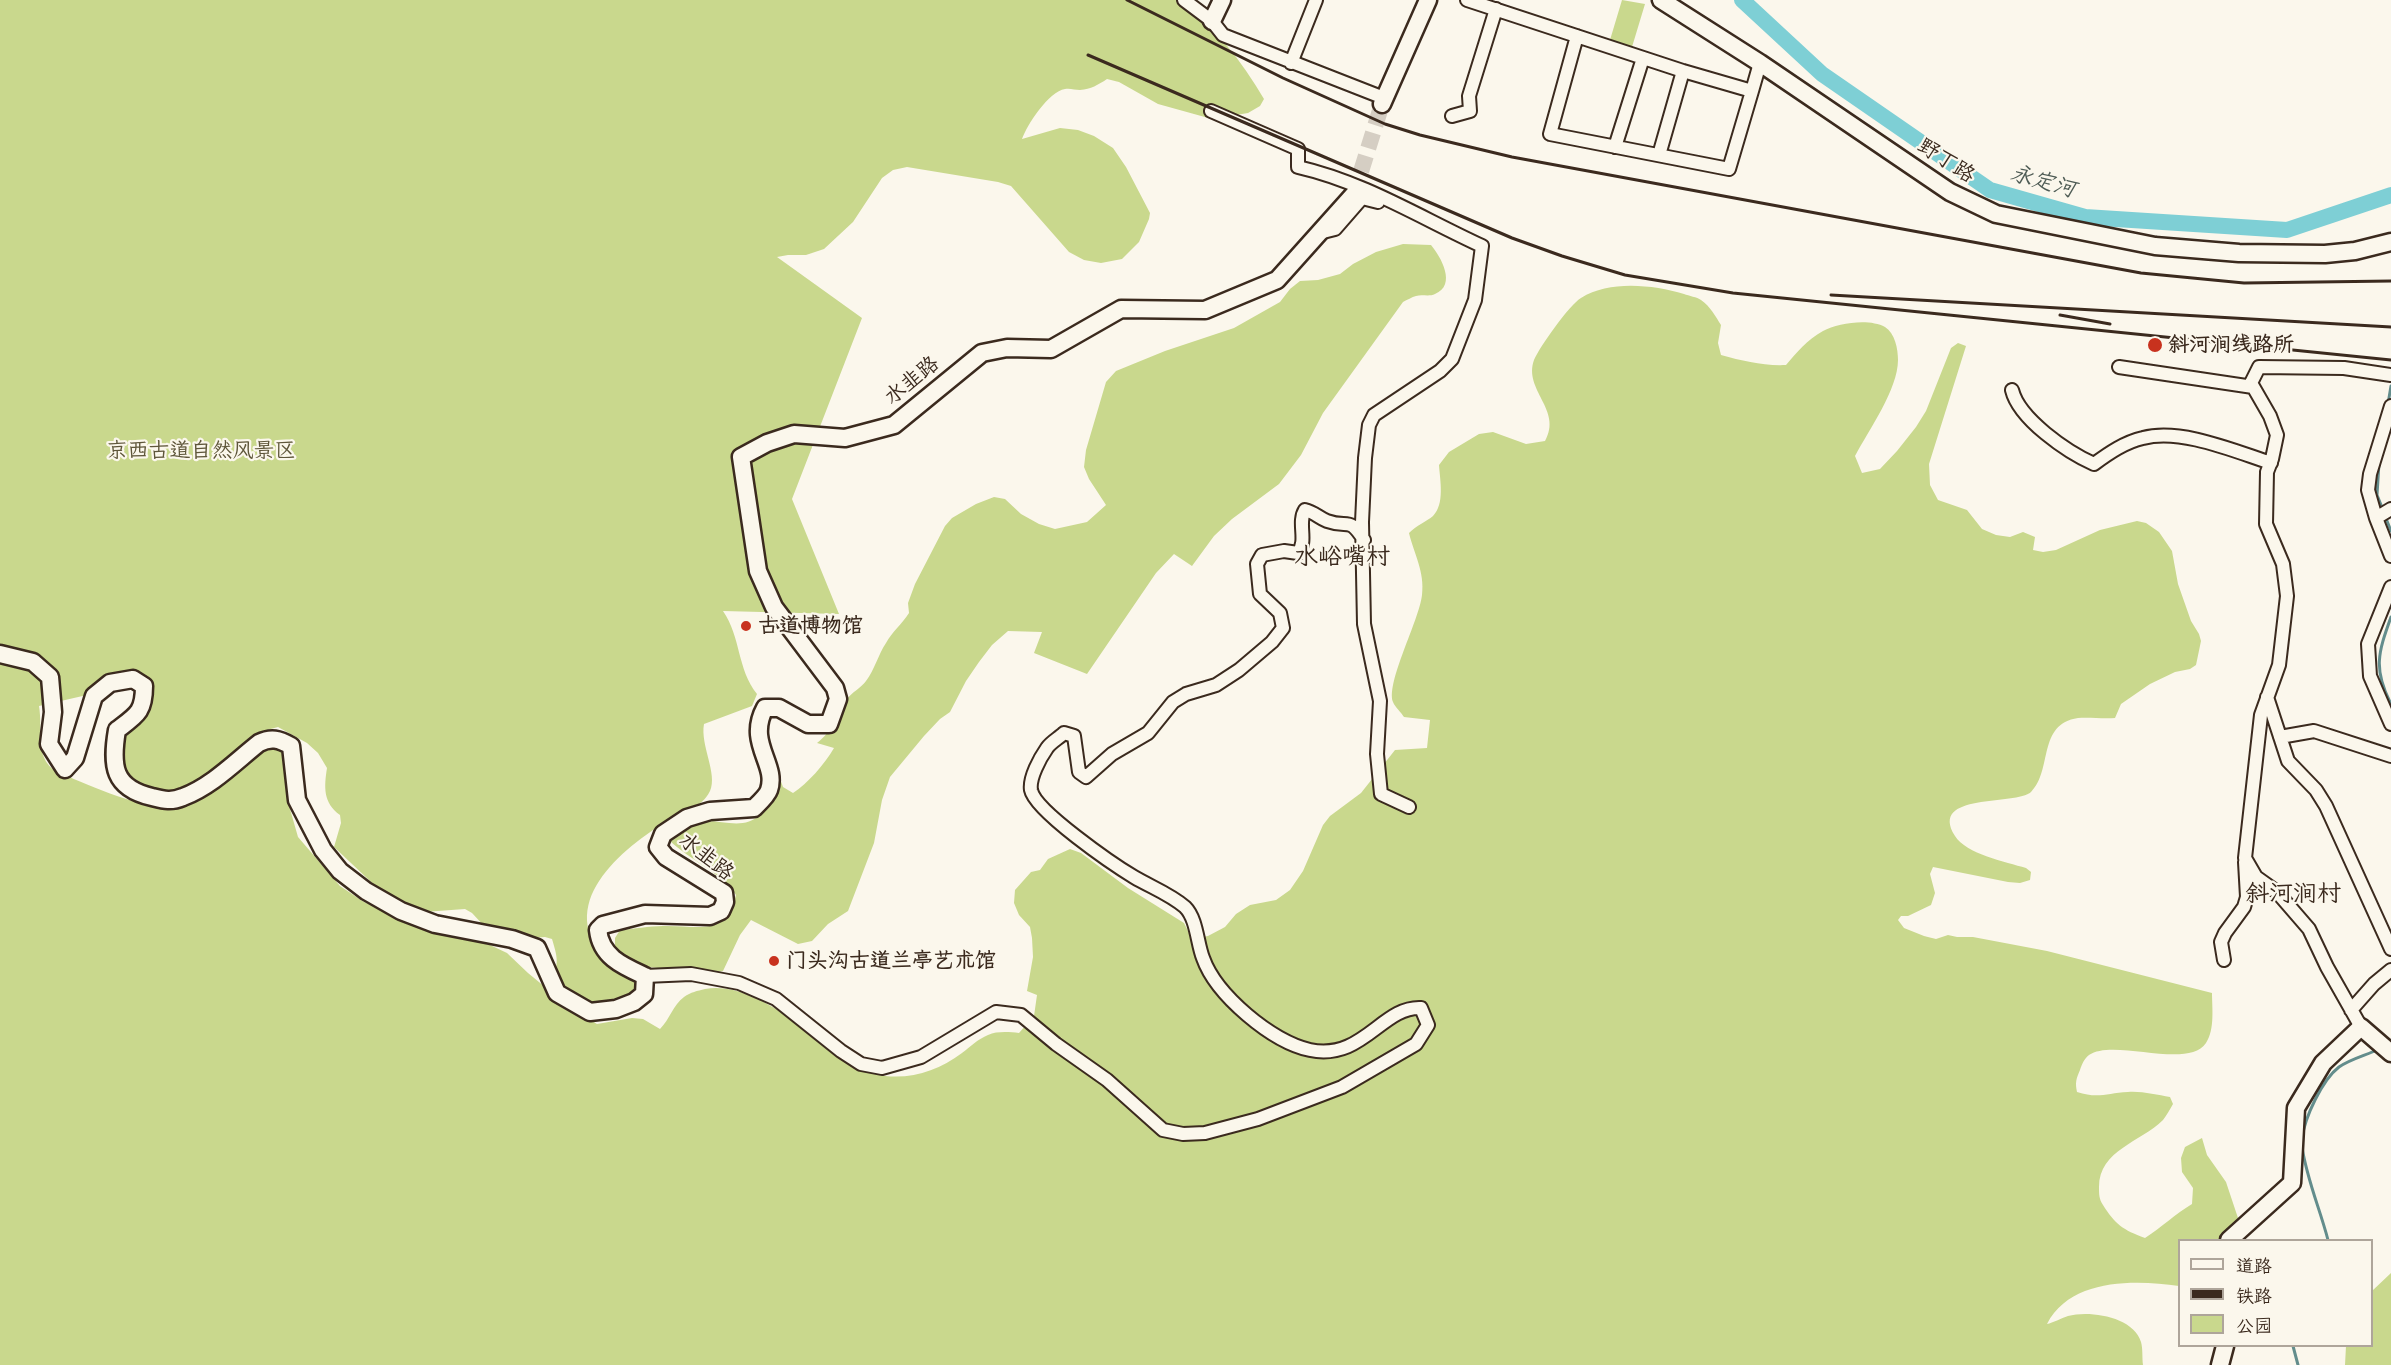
<!DOCTYPE html>
<html>
<head>
<meta charset="utf-8">
<style>
  body { margin:0 }
  #map { position:relative; width:2391px; height:1365px; overflow:hidden; background:#fbf7ec; font-family:"Playpen Sans","LXGW WenKai TC",sans-serif }
  canvas { display:block }
  .legend { position:absolute; left:2178px; top:1239px; width:195px; height:108px; box-sizing:border-box; background:#fbf7ec; border:2px solid #aea59a; margin:0; padding:8px 10px; list-style:none; font-size:18px; color:#3b2a1e }
  .legend li { display:flex; align-items:center; gap:12px; height:30px }
  .legend b { width:30px; border:2px solid #aea59a }
</style>
</head>
<body>
<div id="map">
<canvas width="2391" height="1365"></canvas>
<ul class="legend">
<li><b style="height:8px;background:#fbf7ec"></b>道路</li>
<li><b style="height:8px;background:#3b2a1e"></b>铁路</li>
<li><b style="height:16px;background:#c9d88d"></b>公园</li>
</ul>
</div>
<script>
const context = document.querySelector('canvas').getContext('2d');
context.lineJoin = 'round';
function fillPath(path, color) { context.fillStyle = color; context.fill(path, 'evenodd'); }
function stroke(path, color, width, dash) { context.strokeStyle = color; context.lineWidth = width; context.lineCap = dash ? 'butt' : 'round'; context.setLineDash(dash || []); context.stroke(path); }
function drawText(font, color, halo, rows, align = 'center') {
  context.font = font + ' "Playpen Sans","LXGW WenKai TC",sans-serif'; context.lineWidth = 4.5; context.setLineDash([]); context.textBaseline = 'middle'; context.strokeStyle = halo; context.fillStyle = color; for (const [text, x, y, turn = 0] of rows) {
    context.save(); context.translate(x, y); context.rotate((+turn || 0) * Math.PI / 180); context.textAlign = isNaN(turn) ? turn : align; if (halo) context.strokeText(text, 0, 0); context.fillText(text, 0, 0); context.restore();
  }
}
const green = new Path2D(`
  M0,0H1179C1214,26 1242,61 1264,99L1260,106L1248,113L1212,119L1158,104L1119,82L1107,79C1098,85 1091,89 1080,90C1075,90 1070,88 1065,89C1049,91 1027,125 1022,139L1060,128L1078,130L1094,136L1113,148L1126,167L1150,213L1149,219L1139,242L1122,259L1101,263L1084,260L1069,252L1011,186L998,182L907,167L893,170L882,178L853,222L824,249L806,255H788L777,257L862,318L792,499L839,614L723,611C741,637 737,669 757,694L752,706L704,724C700,745 718,774 710,791C701,809 685,809 670,819C621,849 551,905 609,964C618,973 630,976 639,985L640,992L596,1007L551,981C560,964 557,956 552,939L545,937L531,938L485,927L472,913L465,909L424,912L387,897L334,847L341,823L340,815C323,803 324,787 327,768L318,753L307,743L278,727L263,731L253,737L220,769L176,793L149,791L126,777C123,767 119,754 122,744C127,721 163,709 148,681L39,706C43,729 34,756 55,771C87,784 149,814 182,806C211,800 246,764 268,745L280,747L284,757L288,802L298,837L340,886L364,902L391,914L448,935L490,945L507,953L528,973L573,1010L597,1024L632,1018L643,1019L660,1029C670,1019 673,1005 684,997C691,992 697,991 705,989C749,980 803,1028 837,1052C851,1062 868,1074 885,1076C914,1079 939,1070 962,1053C970,1047 978,1039 988,1035C997,1031 1009,1032 1019,1033L1034,1016L1037,995L1027,991L1033,957L1032,938L1030,927L1019,915L1014,903L1015,890L1031,872L1040,870L1048,859L1070,849L1081,853L1128,888L1184,923L1192,939L1208,936L1225,927L1236,914L1250,905L1276,900L1290,890L1303,871L1323,825L1330,816L1361,793L1395,750L1427,748L1430,720L1404,717C1401,712 1395,707 1393,702C1386,682 1419,621 1422,595C1425,572 1414,554 1409,533C1416,526 1427,521 1433,516C1445,504 1440,480 1439,465L1449,452L1479,434L1493,432L1526,444L1545,441C1563,410 1523,390 1534,360C1539,348 1570,304 1581,298C1610,280 1653,285 1684,294C1689,296 1697,297 1701,300C1710,306 1716,317 1721,325L1718,343L1721,355C1743,361 1763,366 1786,365C1797,352 1807,340 1823,331C1838,323 1869,318 1885,327C1895,333 1898,349 1898,360C1898,389 1869,430 1855,456L1862,473L1880,469L1897,451L1916,427L1926,411L1951,348L1958,343L1966,346L1929,464L1930,485L1938,500L1967,510L1982,529L1996,535L2010,537L2023,532L2035,537L2033,550L2043,552L2056,550L2100,530L2137,521L2146,523L2159,532L2172,551L2178,584L2191,621L2199,634L2201,641L2196,665L2190,669L2175,672L2150,684L2121,704L2115,718C2103,719 2089,717 2078,718C2037,724 2053,770 2031,792C2016,806 1928,792 1955,836C1966,854 2006,862 2026,868L2031,872L2030,880L2020,883L2008,882L1933,867L1930,874L1935,893L1931,905L1908,916H1901L1898,920L1904,928L1924,936L1936,939L1948,935L1957,937H1973L2047,951L2212,993C2212,1008 2215,1029 2206,1043C2188,1070 2114,1038 2089,1055C2084,1059 2082,1064 2080,1070C2076,1079 2075,1083 2077,1092C2098,1099 2107,1093 2128,1092C2142,1091 2157,1095 2170,1097L2173,1104C2170,1109 2167,1115 2163,1120C2141,1142 2099,1150 2099,1187C2099,1194 2099,1199 2103,1205C2115,1224 2123,1230 2145,1238C2162,1227 2175,1214 2192,1204L2193,1188L2182,1172L2181,1158L2185,1147L2202,1138L2207,1155L2226,1182L2240,1224L2222,1240H2180L2179,1286C2135,1280 2071,1278 2047,1324C2053,1323 2061,1318 2068,1316C2090,1310 2134,1317 2141,1342C2143,1349 2142,1358 2143,1365H0Z
  M1622,0L1645,4L1632,47L1610,40Z
  M1403,244L1431,245C1441,257 1457,285 1435,294C1429,297 1422,294 1416,296C1412,297 1407,300 1403,302L1323,413L1301,455L1279,484L1232,519L1214,536L1192,566L1174,554L1156,573L1087,674L1034,653L1042,632L1008,631L992,645L979,662L966,681L950,712L940,719L924,736L890,777L882,800L874,843L848,911L828,924L812,941L798,944L751,920L740,935L723,971L713,973L647,967L626,961L615,949V938L620,930C634,929 649,926 663,926C698,925 724,938 736,895C720,872 690,860 670,841C706,788 758,869 778,773L783,787L793,793C808,783 824,765 834,748L817,743C833,731 836,716 846,700C852,692 861,688 866,681C875,669 878,655 886,643C892,632 902,624 909,613L908,603L915,584L945,526L952,518L976,504L994,497L1005,499L1021,514L1039,524L1055,529L1087,522L1106,505L1089,479L1084,467L1086,450L1106,382L1116,371L1165,351L1234,328L1280,302L1290,289L1300,281L1318,280L1340,274L1353,264L1376,252Z
  M2391,1273V1365H2345L2346,1346H2372V1291Z`);
const stream = new Path2D(`
  M2388,404L2391,386
  M2379,463L2377,495L2383,510
  M2385,516L2391,531
  M2391,617C2378,653 2373,669 2391,704
  M2302,1138C2305,1117 2322,1080 2339,1067C2350,1059 2367,1055 2379,1049
  M2302,1147C2307,1180 2320,1209 2328,1240
  M2293,1346L2298,1365`);
const river = new Path2D(`
  M1742,0L1822,74L1990,190L2085,217L2287,230L2391,195`);
const secondaryTunnel = new Path2D(`
  M1354,194L1382,104`);
const street = new Path2D(`
  M1184,0L1212,21L1223,35L1384,98
  M1467,0L1683,71L1752,91L1760,63
  M1577,36L1550,134L1729,169L1752,91
  M1291,63L1316,0
  M1211,111L1298,149V167C1364,182 1421,218 1482,246L1475,300L1452,359L1440,371L1374,415L1369,425L1365,458L1362,522L1364,624L1380,701L1377,754L1381,794L1409,807
  M1452,116L1470,111L1469,96L1496,9
  M1615,147L1643,58
  M1659,155L1683,71
  M1319,233L1335,229L1362,198L1378,202
  M2119,367L2253,387
  M2012,390C2019,419 2067,452 2094,464C2109,453 2125,442 2143,438C2181,428 2234,451 2271,463
  M2391,509L2376,518L2391,556
  M2376,518L2368,490L2370,474L2391,406
  M2391,587L2368,644L2370,676L2391,724
  M2267,697L2288,761L2316,790L2326,806L2391,949
  M2280,737L2314,731L2391,756
  M2224,960L2221,942L2225,933L2244,907L2247,897L2245,862
  M645,976L691,974L739,983L776,999L841,1051L861,1064L882,1068L921,1057L996,1012L1021,1015L1056,1044L1107,1080L1163,1130L1183,1134L1205,1133L1258,1119L1342,1087L1416,1044L1428,1025L1421,1008C1382,1006 1363,1061 1310,1050C1272,1042 1216,995 1203,958C1197,943 1197,919 1185,907C1170,894 1151,887 1134,877C1114,865 1035,811 1031,790C1029,778 1040,758 1047,748C1051,742 1059,738 1064,733L1074,736L1079,772L1086,777L1112,754L1148,733L1173,702L1186,694L1216,685L1239,670L1272,642L1283,628L1280,613L1260,594L1257,564L1262,555L1284,551L1298,553C1308,540 1297,523 1305,510C1314,512 1319,518 1327,521C1349,529 1348,515 1364,540
  M2351,1010L2374,984L2391,970
  M2361,1027L2327,967L2309,929L2277,892L2256,877L2245,858L2261,715L2279,665L2287,596L2283,564L2266,524L2267,472L2272,459L2277,435L2270,416L2251,383L2259,367L2344,368L2391,375`);
const secondary = new Path2D(`
  M1661,0L1760,63L1950,192L1996,214L2155,246L2239,253L2325,254L2355,251L2391,242
  M1212,21L1222,0
  M1382,104L1428,0
  M0,654L33,662L50,677L53,712L49,744L65,769L75,758L94,696L110,683L133,679L144,686C144,712 137,715 117,730C111,766 113,788 152,797C164,800 171,802 183,797C212,786 235,762 259,743C271,737 279,739 291,746L297,800L323,850L340,871L366,891L401,911L435,924L512,939L537,948L557,993L590,1012L616,1009L634,1002L644,994L645,976C623,966 601,957 598,930L603,925L645,914L710,916L721,911L725,902L724,893L666,857L658,847L663,834L687,818L710,811L754,808C759,803 767,796 769,790C778,764 746,743 765,708H779L808,724H829L838,699L835,688L774,607L758,571L741,457L767,443L794,434L845,438L894,425L982,353L1007,348L1051,349L1121,309L1205,310L1277,280L1354,194
  M2229,1240L2292,1183L2296,1108L2323,1063L2361,1027L2391,1053
  M2220,1365L2225,1346`);
const rail = new Path2D(`
  M1127,0L1283,78L1385,124L1420,135L1512,157L2141,273L2244,283L2391,281
  M1088,55L1512,238L1562,256L1625,275L1733,293L2391,360
  M1831,295L2391,327
  M2060,315L2110,324`);
const markers = [
  [2155,345,8,"#c8321e"],
  [746,626,6,"#c8321e"],
  [774,961,6,"#c8321e"]
];
const streetNames = [
  ["野丁路",1946,161,33],
  ["水韭路",912,381,-39],
  ["水韭路",706,857,38]
];
const poiNames = [
  ["斜河涧线路所",2168,345],
  ["古道博物馆",758,626],
  ["门头沟古道兰亭艺术馆",786,961]
];
const parkNames = [
  ["京西古道自然风景区",201,451]
];
const waterNames = [
  ["永定河",2043,182,16]
];
const quarterNames = [
  ["水峪嘴村",1342,557],
  ["斜河涧村",2293,894]
];
fillPath(green, '#c9d88d');
stroke(stream, '#638d8c', 3);
stroke(river, '#7ecfd5', 16);
stroke(secondaryTunnel, '#d5cec3', 16, [16, 8]);
stroke(street, '#3b2a1e', 16);
stroke(secondary, '#3b2a1e', 21);
stroke(street, '#fbf7ec', 12);
stroke(secondary, '#fbf7ec', 16);
stroke(rail, '#3b2a1e', 3);
for (const [x, y, r, color] of markers) { const dot = new Path2D(); dot.arc(x, y, r, 0, 2 * Math.PI); context.fillStyle = color; context.fill(dot); stroke(dot, '#fbf7ec', 2); }
drawText('21px', '#3b2a1e', '#fbf7ec', streetNames);
drawText('bold 21px', '#3b2a1e', '#fbf7ec', poiNames, 'left');
drawText('21px', '#5e563a', '#fbf7ec', parkNames);
drawText('italic 22px', '#4f5c55', '#fbf7ec', waterNames);
drawText('24px', '#3b2a1e', '#fbf7ec', quarterNames);
</script>
</body>
</html>
